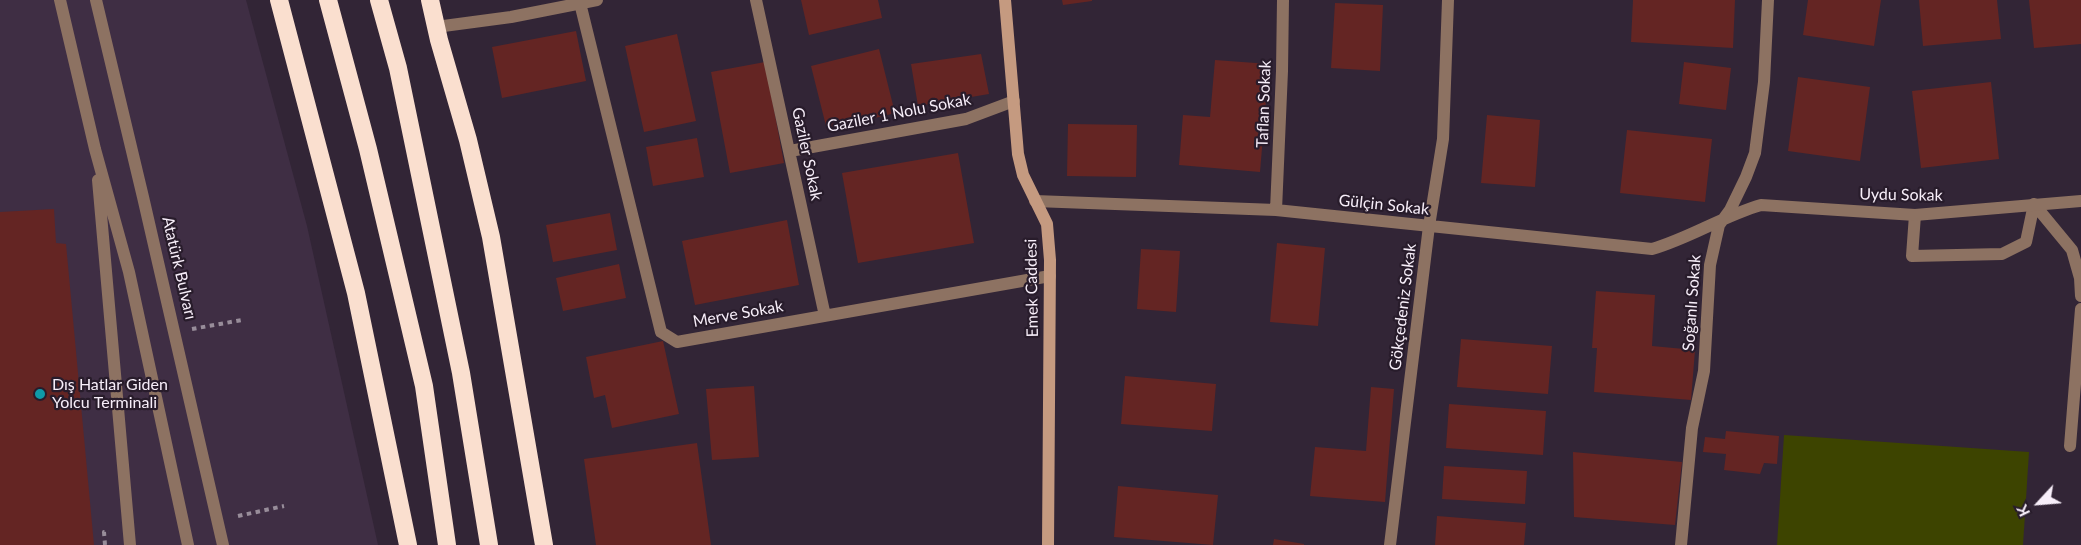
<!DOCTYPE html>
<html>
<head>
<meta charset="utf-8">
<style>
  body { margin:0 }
  #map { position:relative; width:2081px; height:545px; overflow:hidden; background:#322536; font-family:Lato,sans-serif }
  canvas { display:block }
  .north { position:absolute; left:2009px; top:473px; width:60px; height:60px; -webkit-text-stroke:4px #281c2b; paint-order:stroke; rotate:244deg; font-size:16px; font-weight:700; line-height:24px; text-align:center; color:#f7eef9 }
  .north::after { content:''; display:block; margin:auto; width:21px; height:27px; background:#f7eef9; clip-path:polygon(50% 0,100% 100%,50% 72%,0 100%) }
</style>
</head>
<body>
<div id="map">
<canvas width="2081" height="545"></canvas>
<div class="north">K</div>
</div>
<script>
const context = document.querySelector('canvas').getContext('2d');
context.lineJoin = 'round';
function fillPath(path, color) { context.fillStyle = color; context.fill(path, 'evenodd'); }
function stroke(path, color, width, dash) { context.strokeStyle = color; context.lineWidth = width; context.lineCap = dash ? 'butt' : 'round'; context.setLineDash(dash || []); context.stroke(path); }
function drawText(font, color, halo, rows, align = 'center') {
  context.font = font + ' Lato,sans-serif'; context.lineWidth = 4.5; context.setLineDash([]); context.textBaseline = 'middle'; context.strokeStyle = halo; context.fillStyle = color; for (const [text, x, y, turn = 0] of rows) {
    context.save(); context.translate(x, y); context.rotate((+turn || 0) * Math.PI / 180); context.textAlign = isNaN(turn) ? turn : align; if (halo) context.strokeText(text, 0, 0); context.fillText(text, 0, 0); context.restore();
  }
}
const built = new Path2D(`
  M0,0H246L307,226L378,545H0Z`);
const green = new Path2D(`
  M1784,435L2029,452L2023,545H1777Z`);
const building = new Path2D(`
  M801,0H878L882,18L809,35Z
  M1062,0H1092V1L1063,5Z
  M1633,0H1735L1733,48L1631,42Z
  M1808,0H1881L1874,46L1803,35Z
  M1919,0H1997L2001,39L1923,46Z
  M2029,0H2081V44L2034,48Z
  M1335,3L1383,5L1380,71L1331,68Z
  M576,31L586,81L502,98L492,47Z
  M677,34L696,121L644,132L625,46Z
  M879,49L895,113L827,130L811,66Z
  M981,54L989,94L918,106L911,64Z
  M1215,60L1269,64L1260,172L1179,165L1183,115L1210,117Z
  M765,62L784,163L730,173L711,72Z
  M1684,62L1731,68L1726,110L1679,104Z
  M1798,77L1870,87L1860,161L1788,151Z
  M1991,82L1999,159L1921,168L1912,91Z
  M1487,115L1540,120L1535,187L1481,183Z
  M1068,124L1137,125L1136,177L1067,176Z
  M1627,130L1712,139L1705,202L1620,193Z
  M697,138L704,177L653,186L646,147Z
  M958,153L974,243L858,263L842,173Z
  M54,209L56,243L66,244L94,545H0V212Z
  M610,213L617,250L553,262L546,225Z
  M787,220L799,285L695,305L682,241Z
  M1277,243L1325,248L1318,326L1270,322Z
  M1141,249L1180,251L1176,312L1137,309Z
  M619,264L626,298L563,311L556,278Z
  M1596,291L1655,295L1652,346L1695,350L1691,400L1594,392L1597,348H1592Z
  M1461,339L1552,346L1548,394L1457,387Z
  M663,341L679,414L612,428L605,395L594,398L586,357Z
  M1125,376L1216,384L1212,431L1121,424Z
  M754,386L759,457L712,460L706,389Z
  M1371,387L1394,389L1385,502L1310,496L1315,447L1366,451Z
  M1449,404L1546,411L1543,455L1446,448Z
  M1726,431L1779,436L1777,464L1764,463L1760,474L1724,470L1726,454L1703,452L1705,437L1725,439Z
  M697,443L711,545H596L584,459Z
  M1573,452L1682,462L1675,525L1574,517Z
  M1444,466L1527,471L1525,504L1442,499Z
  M1118,486L1218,495L1213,545L1114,537Z
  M1437,516L1526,523L1524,545H1435Z
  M1274,539L1304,544V545H1273Z`);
const path = new Path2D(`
  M192,329L242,320
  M238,516L284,506
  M105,545L104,532H109`);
const lane = new Path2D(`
  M60,0L95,149L129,272L188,545
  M96,0L143,197L223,545
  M98,180L130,545
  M2034,204L2072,250L2080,278L2081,296
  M1915,215L1912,256L2002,254L2026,242L2034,204
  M2070,446L2081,309`);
const street = new Path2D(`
  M756,0L825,316
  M580,3L661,332L677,342L1050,276
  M436,27L511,17L597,0
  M790,151L966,119L1014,101
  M1035,201L1276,210L1652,249C1690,238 1723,216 1761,205L1915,215L2081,201
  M1276,210L1282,71L1283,0
  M1390,545L1429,226L1443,139L1448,0
  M1681,545L1692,428L1704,371L1710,265L1719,225L1730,210L1746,177L1755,153L1764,82L1768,0`);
const secondary = new Path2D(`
  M1005,0L1018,154L1023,175L1047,224L1050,260L1048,545`);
const highway = new Path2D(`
  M279,0L356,293L408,545
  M328,0L368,149L424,386L447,545
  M379,0L398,68L461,373L489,545
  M430,0L439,40L468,140L491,237L544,545`);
const markers = [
  [40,394,6,"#0f9aa8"]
];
const streetNames = [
  ["Taflan Sokak",1264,104,-88],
  ["Gaziler 1 Nolu Sokak",899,113,-11],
  ["Gaziler Sokak",807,154,78],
  ["Uydu Sokak",1901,195,1],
  ["Gülçin Sokak",1384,205,6],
  ["Atatürk Bulvarı",179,268,77],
  ["Emek Caddesi",1032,288,-91],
  ["Soğanlı Sokak",1692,303,-86],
  ["Gökçedeniz Sokak",1403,307,-83],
  ["Merve Sokak",738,314,-10]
];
const poiNames = [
  ["Dış Hatlar Giden",52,385],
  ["Yolcu Terminali",52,403]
];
fillPath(built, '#3f2e44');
fillPath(green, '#3d4400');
fillPath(building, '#642523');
stroke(path, '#988d9a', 4, [4.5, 4.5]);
stroke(lane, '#8d7262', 12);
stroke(street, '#8d7262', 12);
stroke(secondary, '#c59a80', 12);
stroke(highway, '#fadfcf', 18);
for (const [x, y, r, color] of markers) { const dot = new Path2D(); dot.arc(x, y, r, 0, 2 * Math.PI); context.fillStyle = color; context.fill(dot); stroke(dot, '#281c2b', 2); }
drawText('16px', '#f7eef9', '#281c2b', streetNames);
drawText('16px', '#f7eef9', '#281c2b', poiNames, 'left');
</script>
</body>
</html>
